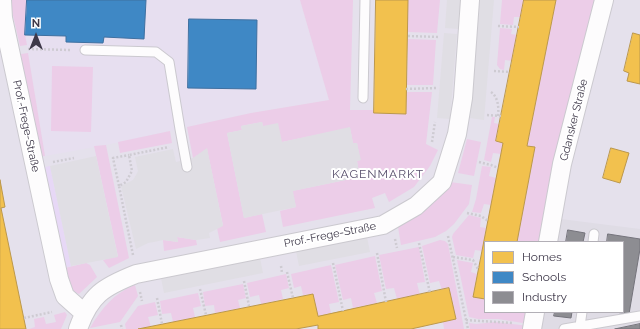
<!DOCTYPE html>
<html>
<head>
<meta charset="utf-8">
<style>
  body { margin:0 }
  #map { position:relative; width:640px; height:329px; overflow:hidden; background:#efedf2; font-family:Raleway,sans-serif }
  canvas { display:block }
  .legend { position:absolute; left:484px; top:241px; width:140px; height:72px; box-sizing:border-box; background:#fff; border:1px solid #b2afb6; margin:0; padding:5px 7px; list-style:none; font-size:12px; color:#3e3849 }
  .legend li { display:flex; align-items:center; gap:8px; height:20px }
  .legend b { width:20px; border:1px solid #b2afb6 }
  .north { position:absolute; left:16px; top:16px; width:40px; height:40px; -webkit-text-stroke:3px #fff; paint-order:stroke; rotate:0deg; font-size:11px; font-weight:700; line-height:16px; text-align:center; color:#3e3849 }
  .north::after { content:''; display:block; margin:auto; width:14px; height:18px; background:#3e3849; clip-path:polygon(50% 0,100% 100%,50% 72%,0 100%) }
</style>
</head>
<body>
<div id="map">
<canvas width="640" height="329"></canvas>
<ul class="legend">
<li><b style="height:11px;background:#f2c14e"></b>Homes</li>
<li><b style="height:11px;background:#3f88c5"></b>Schools</li>
<li><b style="height:11px;background:#8d8d92"></b>Industry</li>
</ul>
<div class="north">N</div>
</div>
<script>
const ctx = document.querySelector('canvas').getContext('2d');
ctx.lineJoin = 'round';
function paint(path, color) { ctx.fillStyle = color; ctx.fill(path, 'evenodd'); }
function stroke(path, color, width, dash) { ctx.strokeStyle = color; ctx.lineWidth = width; ctx.lineCap = dash ? 'butt' : 'round'; ctx.setLineDash(dash || []); ctx.stroke(path); }
function write(font, color, halo, rows, align = 'center') {
  ctx.font = font + ' Raleway,sans-serif'; ctx.lineWidth = 4; ctx.setLineDash([]); ctx.textBaseline = 'middle'; ctx.strokeStyle = halo; ctx.fillStyle = color; for (const [text, x, y, turn = 0] of rows) {
    ctx.save(); ctx.translate(x, y); ctx.rotate((+turn || 0) * Math.PI / 180); ctx.textAlign = isNaN(turn) ? turn : align; if (halo) ctx.strokeText(text, 0, 0); ctx.fillText(text, 0, 0); ctx.restore();
  }
}
const residential = new Path2D(`
  M0,0H640V329H0ZM485,242H623V312H485Z`);
const industrial = new Path2D(`
  M553,218L640,229V329H532L535,312H623V242H548Z`);
const education = new Path2D(`
  M27,0H300L329,100L251,113L106,145L45,156L25,35Z`);
const green = new Path2D(`
  M12,0H27L25,35L27,45L20,46L12,11Z
  M300,0H353L350,110H374V113L406,114V92H432L426,144L438,150L430,166L414,187L389,202L385,193L372,198L375,208L283,227L280,211L296,207L292,191L360,177L357,161L360,160L357,143H353L350,128L282,142L263,126L262,122L241,126L242,130L227,133L244,218L262,214L266,232L220,242L217,228L223,225L207,149L193,158L187,127L251,113L329,100Z
  M408,0H440L437,33L408,32Z
  M502,0H524L521,17H514L513,25L500,24Z
  M556,0H597L543,242H517L535,148L527,146Z
  M500,28L512,29L511,34L517,35L512,61L505,60L504,70L500,69L497,65Z
  M408,39L436,40L433,85H407Z
  M28,53L45,156L38,157L21,54Z
  M52,66L93,67L91,132L51,131Z
  M492,117H495L494,123L499,124L496,141L503,143L501,154L493,153L491,162L484,160Z
  M170,131L172,143L120,153L118,142Z
  M467,139L481,142L474,176L458,173Z
  M106,145L129,258L109,268L103,260L118,256L94,146Z
  M482,166L491,167L489,176L496,178L491,205L484,204L481,213L472,212L476,199Z
  M450,182L472,185L469,204L454,224L446,231L435,237L401,245L398,227C420,216 438,203 450,182Z
  M469,215L481,218L480,227L486,228L482,251L475,250L473,258L456,255L452,237L453,234Z
  M177,237L196,240L197,245L164,251L163,240L178,242Z
  M440,240L445,241L448,244L464,329H444L443,322L456,319L449,288L442,290L439,281L430,283L422,246Z
  M419,247L425,282L417,283L420,295L397,299L394,288L386,289L379,255Z
  M375,256L382,291L374,293L377,303L353,308L351,298L343,300L335,265Z
  M457,260L473,263L471,272L477,274L473,297L485,299V312H531L529,324L498,319H478L469,317Z
  M86,263L90,265L97,277L79,294C69,290 68,279 65,268Z
  M331,265L339,302L329,304L331,313L318,316L313,294L303,295L301,286L294,288L291,274Z
  M286,274L289,288L281,290L283,299L261,304L259,295L250,297L247,283Z
  M243,284L246,298L238,300L240,308L215,313L214,305L205,306L203,292Z
  M135,285L138,296L120,322L90,328C101,309 114,293 135,285Z
  M198,293L201,306L193,308L195,317L173,322L171,313L162,314L160,301Z
  M155,302L158,315L148,317L151,327L138,329H126L125,324L138,306Z
  M65,312L67,315L61,329H29L35,327L34,319L44,317L46,324L56,322L54,315Z
  M495,322L529,326L528,329H470L469,323L476,324Z`);
const sand = new Path2D(`
  M50,166L71,266L65,268L45,167Z`);
const parking = new Path2D(`
  M447,0H461L459,29L445,28Z
  M479,0H494L484,120L470,118Z
  M444,33L457,34L450,119L437,118Z
  M262,122L263,126L278,123L282,142L350,127L353,143H357L361,160L357,161L360,177L293,191L296,207L244,218L227,133L242,130L241,126Z
  M207,148L223,226L209,233L210,238L196,240L177,237L178,242L163,240L154,242L148,243L136,249L121,186L133,180L136,175L138,171L135,157L173,149L176,162L193,158Z
  M96,156L118,257L71,266L50,166Z
  M367,237L370,252L299,266L296,251Z
  M260,258L263,273L164,293L161,278Z`);
const homes = new Path2D(`
  M376,0H408L406,114L374,113Z
  M524,0H556L527,146L535,147L517,242H485V299L473,297L503,143L496,141Z
  M633,33L640,35V84L627,81L629,73L624,71Z
  M611,148L629,153L620,183L603,178Z
  M0,180L5,207L1,208L26,329H0Z
  M449,288L456,319L411,329H318V325L296,329H138L313,294L318,316Z`);
const schools = new Path2D(`
  M27,0H146L144,39L104,37L103,43L66,42V36L25,35Z
  M189,19L257,20L256,89L188,88Z`);
const industry = new Path2D(`
  M568,230L585,233L583,242H566Z
  M608,234L640,239V249L629,314L615,312H623V242H607Z
  M555,312H572L571,318L554,316Z
  M640,324V329H615Z`);
const path = new Path2D(`
  M498,26L519,27
  M408,36L440,37
  M28,49L71,50
  M494,71L510,72
  M406,89L436,88
  M491,92C498,97 499,107 498,116
  M487,115L501,116
  M432,142L435,122
  M53,162L74,158
  M479,162L491,165L498,168
  M119,186L113,158L129,155
  M467,213L481,216L488,221
  M448,236L468,329
  M395,239L397,248
  M419,243L430,293
  M377,253L386,302
  M133,255L119,186L126,182L132,171L129,155L169,147
  M453,257L473,260L478,269
  M333,263L343,311
  M281,266L282,273
  M287,272L293,298
  M244,281L249,306
  M200,289L206,315
  M140,292L142,301
  M157,298L162,324
  M24,318L52,312
  M466,320L513,323
  M121,325L122,329`);
const lane = new Path2D(`
  M85,50L156,52L169,62L180,129L187,167
  M363,98L365,0
  M593,242L594,234
  M580,326L582,312
  M564,329L640,316`);
const street = new Path2D(`
  M2,0L3,18L59,279L65,296L84,313
  M548,242L562,164L604,0
  M78,329C90,295 103,287 136,274L383,225L416,206L442,182L457,134L463,98L470,0
  M532,329L535,312`);
const streetNames = [
  ["Gdansker Straße",574,120,-76],
  ["Prof.-Frege-Straße",26,126,78],
  ["Prof.-Frege-Straße",330,235,-11]
];
const neighbourhoodNames = [
  ["KAGENMARKT",378,174]
];
paint(residential, '#e5e1ec');
paint(industrial, '#dfdce5');
paint(education, '#e7dff0');
paint(green, '#eccde8');
paint(sand, '#e7d8f6');
paint(parking, '#e0dee4');
paint(homes, '#f2c14e');
stroke(homes, '#bc984c', 1);
paint(schools, '#3f88c5');
stroke(schools, '#3f70a0', 1);
paint(industry, '#8d8d92');
stroke(industry, '#75747c', 1);
stroke(lane, '#cbc9cf', 11);
stroke(street, '#cbc9cf', 20);
stroke(path, '#cecbd2', 2.5, [2, 2]);
stroke(lane, '#fdfcfd', 9);
stroke(street, '#fdfcfd', 18);
write('11px', '#3e3849', '#fff', streetNames);
ctx.letterSpacing = '1px';
write('12px', '#584f6c', '#fff', neighbourhoodNames);
ctx.letterSpacing = '0px';
</script>
</body>
</html>
